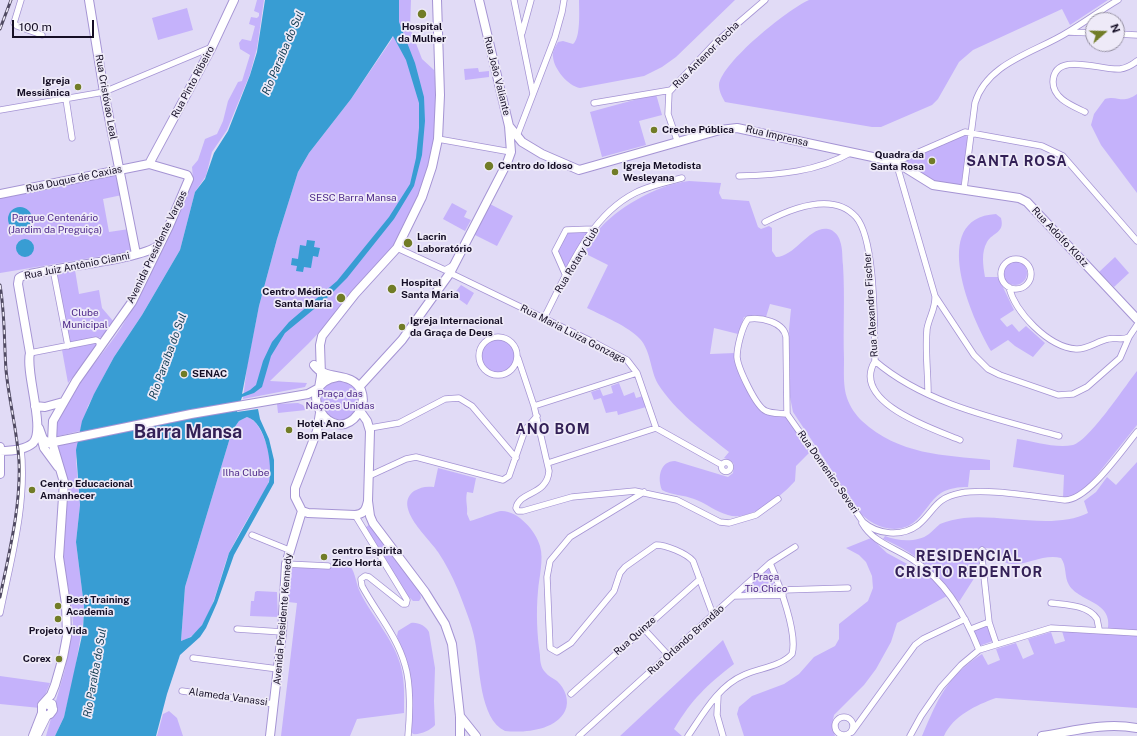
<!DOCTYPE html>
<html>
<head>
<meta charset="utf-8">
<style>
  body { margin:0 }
  #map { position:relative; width:1137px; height:736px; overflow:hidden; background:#e1dbf6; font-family:"Public Sans",sans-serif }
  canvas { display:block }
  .north { position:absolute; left:1085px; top:12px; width:40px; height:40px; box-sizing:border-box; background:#eeeaf8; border:1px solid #9792a4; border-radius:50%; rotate:70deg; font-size:11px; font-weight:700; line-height:16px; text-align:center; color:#150e25 }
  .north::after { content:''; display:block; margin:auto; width:14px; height:18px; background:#717c27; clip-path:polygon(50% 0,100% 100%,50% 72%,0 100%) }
  .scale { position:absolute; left:12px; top:20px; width:82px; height:18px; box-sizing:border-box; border:2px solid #150e25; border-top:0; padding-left:5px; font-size:12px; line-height:14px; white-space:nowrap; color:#150e25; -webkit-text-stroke:3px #eeeaf8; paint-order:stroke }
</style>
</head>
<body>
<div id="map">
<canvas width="1137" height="736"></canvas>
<div class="north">N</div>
<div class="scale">100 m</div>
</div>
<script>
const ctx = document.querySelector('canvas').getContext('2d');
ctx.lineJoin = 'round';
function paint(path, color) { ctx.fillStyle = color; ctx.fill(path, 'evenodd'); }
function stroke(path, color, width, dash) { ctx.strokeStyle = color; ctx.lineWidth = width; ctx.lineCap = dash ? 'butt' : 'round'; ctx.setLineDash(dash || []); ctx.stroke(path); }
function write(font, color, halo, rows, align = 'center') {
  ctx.font = font + ' "Public Sans",sans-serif'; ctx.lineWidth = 3.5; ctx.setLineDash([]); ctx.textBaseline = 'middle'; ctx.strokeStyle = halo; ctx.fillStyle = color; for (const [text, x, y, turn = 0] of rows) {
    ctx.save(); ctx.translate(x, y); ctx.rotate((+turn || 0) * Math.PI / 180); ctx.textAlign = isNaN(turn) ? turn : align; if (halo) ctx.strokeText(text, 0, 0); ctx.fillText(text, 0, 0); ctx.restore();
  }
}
const green = new Path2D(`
  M257,0H264L257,48L250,74L227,130L212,152L206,176L195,192L180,250L142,315L114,357L88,406L80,431L54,437C59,397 105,356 125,321C152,276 170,226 193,179L192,167L198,160L205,139L217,134L223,121L228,101L238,82L242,81L250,55L240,49L239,43L242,39L251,41L255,26L249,24L251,17L257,18L259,16V13L254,11Z
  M399,0H411L410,28L422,59L434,70L437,96L435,151L403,236L360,288L309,343L270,381L307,383L305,387L243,399L247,366L259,306L277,239L298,172L309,153L351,99L392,39L399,22Z
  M579,0H735L676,57L662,67L644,76L580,88C568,86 554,69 553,57C552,52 555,47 558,42L563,41L573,44C581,38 579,10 579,0Z
  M809,0H1108L1070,25L1062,9L973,50L959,62L938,99L932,105L881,127H872L725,102C722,97 719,91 719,85C722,62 787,10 809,0Z
  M187,8L193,30L158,40L152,18Z
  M478,68L479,72L489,71V77L465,80L464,69Z
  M656,94L662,115L639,121L646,145L602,157L590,112Z
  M1137,94V193L1101,145L1091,125L1094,114L1105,99C1119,95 1121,105 1137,94Z
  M966,135L968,139L961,185L929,182L903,164V160Z
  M118,173L122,195L103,199L109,232L129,229L133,251L0,273V194Z
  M689,181L721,183L719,193L722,199L749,201L758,227L761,229L769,226L772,228V251L776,257C795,257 809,226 828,229C834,230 839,236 840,241C843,249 842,258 843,265C845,297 843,328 844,359C844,372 843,386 847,398C850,407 856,415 862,421C899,455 943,455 990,460V470H970L968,487C959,487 949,488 941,493C930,500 924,515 913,523C895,536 870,526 858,510L793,412L790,397L789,329L791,309L770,304L766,317L755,315L744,317L738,334L714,328L710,354L735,353L758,406L786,415L810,452L796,466L795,481C782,496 750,522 728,515C716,512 706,503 694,499C684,495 671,495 662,490C657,478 660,461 675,461L728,477L733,473L734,464L731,461L724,458L729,452C704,432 675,411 658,384C650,370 651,351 640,339C628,326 603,316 587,308L608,265L584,253C590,244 594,234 602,226C622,205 660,184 689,181Z
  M452,203L467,211L464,217L471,220L465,231L443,219Z
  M490,204L513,216L497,246L473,234Z
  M996,214L1001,218C1005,233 993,232 987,242C981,252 983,266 985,277H998L1014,310L1000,319L1007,327L1012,324L1019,332L1026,326L1045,343L1033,357L1015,346L1008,340L991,351C972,319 927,218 996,214Z
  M591,230L566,274L557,251L567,232Z
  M1115,257L1129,273L1114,287L1099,272Z
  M1003 273a12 12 0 1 1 24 0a12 12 0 1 1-24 0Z
  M75,270L79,294L99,290L102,308L114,322L102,337L69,344L57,273Z
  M461,285L474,293L467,305L453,295Z
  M480 356a18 18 0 1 1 36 0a18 18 0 1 1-36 0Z
  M95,342L98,346L68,383L62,350Z
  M1137,371V425L1089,485L1071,497L1063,498L1064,475L1013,467L1017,439C1034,441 1056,449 1073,445C1089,441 1125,386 1137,371Z
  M343,379L358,389L360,408C346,422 343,423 325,414L319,397L323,387Z
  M619,383L624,396L634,392L636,398L643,396L646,407L618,415L617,411L606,413L601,398L594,400L591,392L600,389L603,396L613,393L611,386Z
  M298,403L303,405L306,410L278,413L277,404Z
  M247,417C262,421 271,455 271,469C271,475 269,481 267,487C254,508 241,529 230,551C218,577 213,633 181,641L185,587L232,431L239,421Z
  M78,441L76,460L80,505L76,542L84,606L83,622L74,676L64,717L55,736H46L65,669L73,623L70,597L62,552L69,487L56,446Z
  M1137,462V708L996,698C976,705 953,716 944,736H922C938,699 946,677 982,654L988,665L1000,660L996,649L1016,643L1023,659L1034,654L1028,639L1051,632L1055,644L1065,641L1062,631L1107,633C1116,601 1080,603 1069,585C1064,577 1067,566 1061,558C1039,553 1021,571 1002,561C996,558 994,552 988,548L979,549L977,552L980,569L959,602C937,572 918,554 883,539L885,536C897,541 917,543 929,534C933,531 936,527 940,524C947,521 956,519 964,518C1001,514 1055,530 1088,513L1084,501L1096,492L1107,477L1116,485Z
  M438,468L476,478L473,493L467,492C465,501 468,506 467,514L470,521C479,519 496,511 502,511C518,511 536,531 540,546C544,559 539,578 538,591C536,612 537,635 540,655C540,661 541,668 545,672C548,676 553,678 557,681C565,688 570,701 565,711C555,731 523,733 505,731C479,719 480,666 475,641C472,624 464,606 458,590C452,576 446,564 438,552C430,539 392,507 414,491C421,487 426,486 434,487Z
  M370,524L420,592L421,598L419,601H413L405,593L365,528Z
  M871,538L887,553L933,578L947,596L897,623L891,642L876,669L864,685L834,715L832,725L835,736H744L737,714L739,707L752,696L784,684L799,674L814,657L835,646L839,639V624L868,601L873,588L872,576L866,562L859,555L846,548Z
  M346,562C356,569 355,582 360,592C372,617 394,639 401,667C405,682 404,698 404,713L357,719L350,736H281L297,603L288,602L290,565L327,567Z
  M770,566L781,593L739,594Z
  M257,591L277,592L278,617L250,616L251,601H254L255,592Z
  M411,623C418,622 426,626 429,632L435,668L434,701L435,725C431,730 420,735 413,734L411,731L409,671L397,636L398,631Z
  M987,624L993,641L979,646L973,630Z
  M723,640L734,664C706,686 693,698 674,729L682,736H620Z
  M0,676L50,683L40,708L0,704Z
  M169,711L177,718L183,736H157L163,714Z`);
const water = new Path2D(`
  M265,0H399V22L415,63L424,97L425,121L422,155L414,186L394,219L347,278L325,300L285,333L271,356L262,387L254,393L242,397L237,412L258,409L260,419L269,439L274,460V483L234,555L217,603L206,628L200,637L180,655L167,694L156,736H55L64,717L83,631L84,606L76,542L80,505L76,450L82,421L94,394L114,357L142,315L180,250L195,192L205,179L214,153L228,131L250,75L257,52ZM393,36L406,60L419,103V128L416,158L410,184L389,217L337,281L289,322L272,342L263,361L256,385L250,390L242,394L259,306L277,239L298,172L309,153L351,99ZM247,417C266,422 273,466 269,482L229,553L214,601L202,625L191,637L181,641L185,587L232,431L239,421Z
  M8 219a12 12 0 1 1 24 0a12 12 0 1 1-24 0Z
  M16 248a9 9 0 1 1 18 0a9 9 0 1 1-18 0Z
  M307,240L315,241L314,247L320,248L318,257L313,256L311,268L304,267L303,272L296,271L297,266L291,265L292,258L298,259L300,245L306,246Z`);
const street = new Path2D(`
  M21,0L14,23L17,26L42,35
  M514,0L533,94
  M1069,32L1093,33
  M522,33L531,0
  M1117,34L1137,35
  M66,99L72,138
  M594,103L671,90
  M0,110L104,92L212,47
  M1085,112C1073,106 1053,99 1053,82C1054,50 1102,71 1120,69C1127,68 1132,65 1137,61
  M517,136L555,37L562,12L564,0
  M438,139L511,152
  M678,143L668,114L669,92L715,43L765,0
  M739,176C778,175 817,172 852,152
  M964,189L975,103C987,62 1037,52 1068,32C1085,22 1101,10 1118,0
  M765,222C790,209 833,191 856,217C876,240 874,328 875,361C850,402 933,429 960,440
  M1137,241L1063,156L1042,146L965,132L896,162L935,296L974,355L988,369L1000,375L1058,395L1073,394L1087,387L1120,358L1129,337L1137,325
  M397,248L445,270L452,266
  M1001 274a15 15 0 1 1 30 0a15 15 0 1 1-30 0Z
  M53,269L68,346
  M450,273L597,344L627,360L637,373L656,428L722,465
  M566,276L555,251L566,230L593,229
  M1009,287C1015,312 1048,347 1076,349C1086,350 1098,341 1108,339C1115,337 1122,341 1129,337
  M544,318C567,274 588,217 635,193C649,186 666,182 682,178
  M479 356a19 19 0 1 1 38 0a19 19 0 1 1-38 0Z
  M30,353L96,340L99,342L100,348
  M518,358L534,406L549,471C547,496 519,491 516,508L518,511H523L572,497L635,491L677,500L720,522L729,523L756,515L778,499
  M875,361C925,404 997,419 1059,436
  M928,393C928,372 925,350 927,329C929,317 936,308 935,296
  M534,406L637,373
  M787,414C780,413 772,414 766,411C756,407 738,368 737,357C737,347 742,327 748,319C761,317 784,322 786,337L787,414L863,522C878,535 902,537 918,525C935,511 934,498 961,493C988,488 1036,497 1065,500C1088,500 1122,450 1137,432
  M370,428L399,423L445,399L459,398L472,406L516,458
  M721.5 467a4.5 4.5 0 1 1 9 0a4.5 4.5 0 1 1-9 0Z
  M548,463L656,428
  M369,476L406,459L416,457L503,480L509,476L525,430L537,416
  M644,492L570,537L550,561L547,577L550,648L557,652L571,643L614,591L620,573L625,567L656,545C666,545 686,553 693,561L713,615
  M355,515L407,600L406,604H403L369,577L365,576L361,579L362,586C376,612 397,636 405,665C411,684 410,716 408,736
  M862,523C874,544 897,548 916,562C946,582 966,617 979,650
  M252,535L289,550
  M982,558L986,554L982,550L979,554L982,558L989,622L996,643
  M286,564L328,566
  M782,590L848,588
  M735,596L783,595
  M1051,603C1067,605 1088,605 1097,619L1099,629
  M0,613C11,559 27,504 21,448
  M237,629L282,632
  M644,629L668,655
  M971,629L989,622
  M193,658L278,669
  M182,691L274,704
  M571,694L700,579
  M718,695L717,715L723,736
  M835 726a9 9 0 1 1 18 0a9 9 0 1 1-18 0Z
  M852,732L915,645L923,639L965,619
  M38,736L48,716
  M579,736L770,563L795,547
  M688,736C703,714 718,686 744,675C759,668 780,667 792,654C798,633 779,584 770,563
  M910,736L921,716L941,687L961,665L979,650L1051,628L1137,633`);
const secondary = new Path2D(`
  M89,0L104,92L136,254
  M509,126L522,142L542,154L579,170L720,130L737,128L896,162L933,185L1019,198L1027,202L1137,319
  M149,164L212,47L234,0
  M0,194L149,164L187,175L189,179L169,226L132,302L76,381L53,421L52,442L64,482L59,557L66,604L67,636L63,657L55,685L51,695L42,705
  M314,365C326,382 351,370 361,390C364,398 363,407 358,414C332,449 291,385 337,377
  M359,387L402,340L450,273L507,163L511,152L509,126L479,0
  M35,406L45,407L63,402
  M39,428L43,439L49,443L191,414L308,394L319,388L321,376L320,345L322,336L355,294L397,248L422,197L432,167L438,139L440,95L437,0
  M41,437L44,448L58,467
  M0,447V474
  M0,451C10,451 25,450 33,443C46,429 25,373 30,353L18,284L19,278C26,273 37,273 46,271C69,266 144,258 159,245
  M368,501L370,516L373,523L425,592L445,624L452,644L460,716V736
  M302,511L308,513L355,515C364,514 366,510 368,501L370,431L367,421L360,411
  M42,713L45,716L50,714L53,710L52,704
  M460,716L476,736
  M33,736L42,713V706L48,704L53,709
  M270,736L282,632L286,564L302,511L295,497V488L317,431L320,413
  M1042,736C1074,731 1104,722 1137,728`);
const rail = new Path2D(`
  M0,29L11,0
  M0,285C5,314 4,342 6,370C9,401 17,430 19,461C21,506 9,553 0,597`);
const markers = [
  [422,14,5,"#717c27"],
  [78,87,4,"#717c27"],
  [654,130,4,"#717c27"],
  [932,161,4,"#717c27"],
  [489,166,5,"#717c27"],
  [615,172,4,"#717c27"],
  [408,243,5,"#717c27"],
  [392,289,5,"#717c27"],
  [341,298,5,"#717c27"],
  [402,327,4,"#717c27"],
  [184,374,4,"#717c27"],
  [289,430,4,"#717c27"],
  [32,490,4,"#717c27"],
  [324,557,4,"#717c27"],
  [58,606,4,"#717c27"],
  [58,619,4,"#717c27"],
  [59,659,4,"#717c27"]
];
const poiNames = [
  ["Hospital",422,27,"center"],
  ["da Mulher",422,39,"center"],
  ["Igreja",70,81,"right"],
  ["Messiânica",70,93,"right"],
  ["Creche Pública",662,130],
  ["Quadra da",924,155,"right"],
  ["Santa Rosa",924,167,"right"],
  ["Centro do Idoso",498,166],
  ["Igreja Metodista",623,166],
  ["Wesleyana",623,178],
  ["Lacrin",417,237],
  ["Laboratório",417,249],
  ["Hospital",401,283],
  ["Santa Maria",401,295],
  ["Centro Médico",332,292,"right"],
  ["Santa Maria",332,304,"right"],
  ["Igreja Internacional",410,321],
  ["da Graça de Deus",410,333],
  ["SENAC",192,374],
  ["Hotel Ano",297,424],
  ["Bom Palace",297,436],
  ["Centro Educacional",40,484],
  ["Amanhecer",40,496],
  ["centro Espírita",332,551],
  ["Zico Horta",332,563],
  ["Best Training",66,600],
  ["Academia",66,612],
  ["Projeto Vida",58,631,"center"],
  ["Corex",51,659,"right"]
];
const streetNames = [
  ["Rua Antenor Rocha",706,55,-45],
  ["Rua João Valiante",497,76,76],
  ["Rua Pinto Ribeiro",193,82,-62],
  ["Rua Cristóvao Leal",106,97,80],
  ["Rua Imprensa",777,136,13],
  ["Rua Duque de Caxias",74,179,-12],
  ["Rua Adolfo Klotz",1060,237,47],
  ["Avenida Presidente Vargas",157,247,-64],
  ["Rua Rotary Club",577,260,-59],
  ["Rua Juiz Antônio Cianni",77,266,-11],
  ["Rua Alexandre Fischer",871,305,-94],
  ["Rua Maria Luiza Gonzaga",573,334,27],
  ["Rua Domenico Severi",828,472,55],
  ["Avenida Presidente Kennedy",283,619,-85],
  ["Rua Quinze",635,636,-42],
  ["Rua Orlando Brandão",686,640,-42],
  ["Alameda Vanassi",228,697,8]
];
const parkNames = [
  ["SESC Barra Mansa",353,198],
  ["Parque Centenário",55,218],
  ["(Jardim da Preguiça)",55,230],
  ["Clube",85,313],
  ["Municipal",85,325],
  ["Praça das",340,394],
  ["Nações Unidas",340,406],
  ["Ilha Clube",246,473],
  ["Praça",766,577],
  ["Tio Chico",766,589]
];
const waterNames = [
  ["Rio Paraíba do Sul",283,53,-67],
  ["Rio Paraíba do Sul",168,356,-70],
  ["Rio Paraíba do Sul",95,673,-80]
];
const districtNames = [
  ["SANTA ROSA",1017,162],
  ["ANO BOM",553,430],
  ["RESIDENCIAL",969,557],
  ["CRISTO REDENTOR",969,573]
];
const townNames = [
  ["Barra Mansa",188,432]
];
paint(green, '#c5b2fb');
paint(water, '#389dd3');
stroke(street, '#a594d4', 7);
stroke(secondary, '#a594d4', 10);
stroke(street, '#fff', 5.5);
stroke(secondary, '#fff', 8);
stroke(rail, '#504a62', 3);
stroke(rail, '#eeeaf8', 1.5, [4.5]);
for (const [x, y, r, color] of markers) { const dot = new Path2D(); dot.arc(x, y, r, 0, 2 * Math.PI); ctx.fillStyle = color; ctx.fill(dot); stroke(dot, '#eeeaf8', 1.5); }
write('bold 10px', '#150e25', '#eeeaf8', poiNames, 'left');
write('10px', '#150e25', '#eeeaf8', streetNames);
write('10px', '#4f2a8a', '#eeeaf8', parkNames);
write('italic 11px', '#0f3a50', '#eeeaf8', waterNames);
ctx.letterSpacing = '1px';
write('bold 14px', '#332056', '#eeeaf8', districtNames);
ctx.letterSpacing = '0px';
write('bold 18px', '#332056', '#eeeaf8', townNames);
</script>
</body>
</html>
